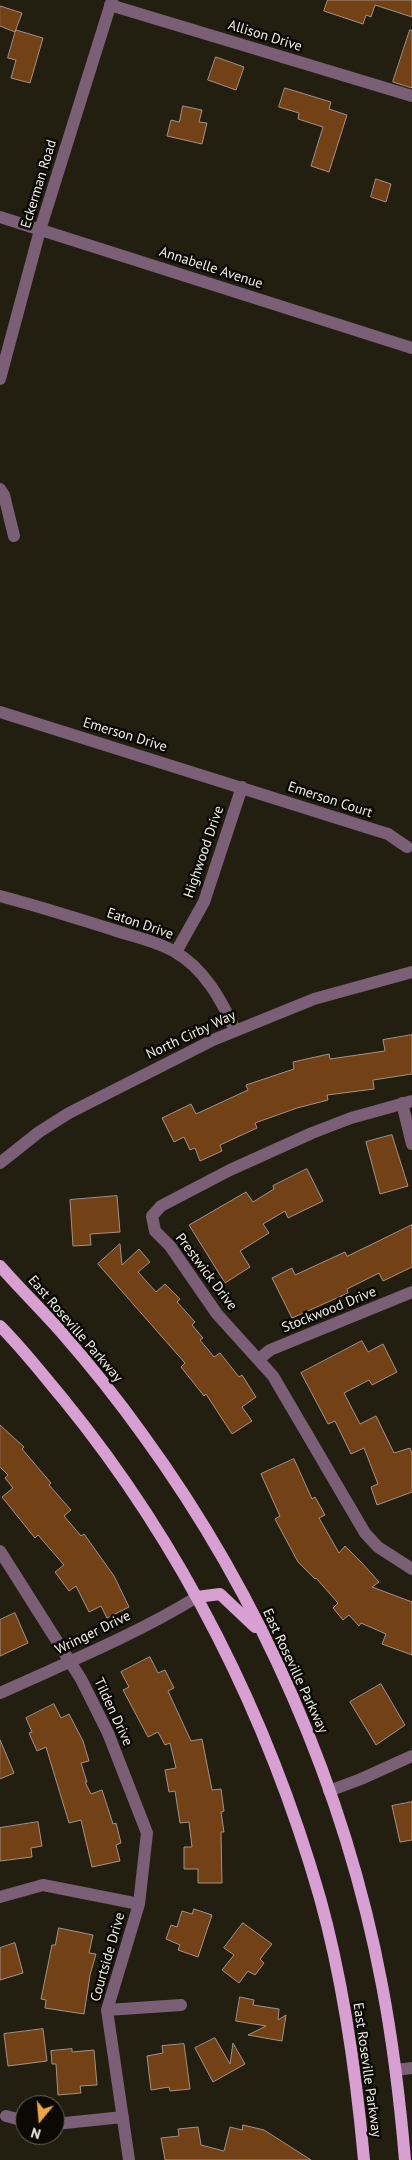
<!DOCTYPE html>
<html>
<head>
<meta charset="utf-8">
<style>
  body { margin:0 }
  #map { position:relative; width:412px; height:2160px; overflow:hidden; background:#231f10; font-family:"PT Sans",sans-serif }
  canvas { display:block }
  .north { position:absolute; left:15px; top:2095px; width:50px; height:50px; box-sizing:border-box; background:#0a0904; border:1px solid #66655e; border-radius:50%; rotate:197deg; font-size:14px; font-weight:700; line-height:20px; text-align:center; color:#f1eee4 }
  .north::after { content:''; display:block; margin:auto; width:18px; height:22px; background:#f1a540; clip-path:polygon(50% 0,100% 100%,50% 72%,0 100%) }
</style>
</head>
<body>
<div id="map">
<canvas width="412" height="2160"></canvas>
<div class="north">N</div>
</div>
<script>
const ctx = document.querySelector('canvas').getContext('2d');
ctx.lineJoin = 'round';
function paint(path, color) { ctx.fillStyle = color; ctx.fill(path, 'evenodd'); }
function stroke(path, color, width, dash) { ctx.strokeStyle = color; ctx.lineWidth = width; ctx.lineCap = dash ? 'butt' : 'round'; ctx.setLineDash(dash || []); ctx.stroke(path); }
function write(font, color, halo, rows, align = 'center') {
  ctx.font = font + ' "PT Sans",sans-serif'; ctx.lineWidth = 5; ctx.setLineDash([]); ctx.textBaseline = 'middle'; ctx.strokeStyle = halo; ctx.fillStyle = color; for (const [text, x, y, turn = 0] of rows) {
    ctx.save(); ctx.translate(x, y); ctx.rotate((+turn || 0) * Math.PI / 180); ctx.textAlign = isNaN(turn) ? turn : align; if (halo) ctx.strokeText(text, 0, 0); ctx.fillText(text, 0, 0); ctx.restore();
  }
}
const building = new Path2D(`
  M328,0H412V17L375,5L371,17L366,15L363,24L324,11Z
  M0,6L22,13L15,32L0,26Z
  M16,30L43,38L30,83L11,78L16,60L8,58Z
  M410,30H412V88L393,82Z
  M216,57L244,67L236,90L208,80Z
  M285,88L331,102L329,109L347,115L329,172L311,166L323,127L298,119L299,113L279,107Z
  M183,106L202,110L199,122L207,123L202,144L167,136L171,120L179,122Z
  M376,179L391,184L386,202L371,197Z
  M412,1035V1074L373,1080L374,1089L327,1095L328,1100L297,1108L255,1123L257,1128L220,1145L222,1151L200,1161L195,1148L190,1150L184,1137L174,1142L162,1118L191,1104L196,1114L248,1090L246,1085L294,1069L293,1062L329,1054L330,1059L385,1051L383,1040Z
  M392,1135L408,1186L380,1194L366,1142Z
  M307,1169L323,1201L288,1218L285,1211L263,1224L269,1233L240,1251L250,1267L225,1283L189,1225L246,1192L253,1202L274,1189L273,1186Z
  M117,1196L120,1232L90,1234L91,1245L73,1246L70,1200Z
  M412,1225V1267L383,1281L379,1273L347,1289L348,1293L292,1318L272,1278L292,1268L295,1275L345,1252L347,1256Z
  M120,1244L122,1265L139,1249L150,1262L138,1272L156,1292L165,1284L180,1299L177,1302L195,1322L192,1325L203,1338L200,1340L214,1357L220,1353L239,1377L242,1375L256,1397L242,1407L252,1421L232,1434L206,1394L204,1396L181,1367L185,1363L98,1264Z
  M362,1341L368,1352L383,1344L397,1372L372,1385L369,1380L344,1393L360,1424L376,1416L394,1453L410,1448L412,1454V1492L377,1505L371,1487L378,1484L364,1448L351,1454L335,1421L328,1424L301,1373Z
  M0,1425L24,1447L22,1449L51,1483L49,1485L71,1510L64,1516L81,1536L84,1534L114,1576L129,1607L107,1618L101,1606L89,1612L76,1586L69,1591L55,1572L64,1565L38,1535L35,1538L2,1497L13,1488L5,1478L8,1475L0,1467Z
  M294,1459L312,1499L315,1497L325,1515L319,1518L339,1553L345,1546L361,1562L379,1582L372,1587L412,1602V1655L382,1644L386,1634L361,1623L359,1626L349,1615L343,1620L333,1608L338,1603L316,1578L315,1579L298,1562L275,1519L280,1516L261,1474Z
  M15,1613L28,1643L0,1656V1620Z
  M150,1657L158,1673L165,1670L174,1688L168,1691L191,1741L202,1739L212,1790L221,1789L224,1811L221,1812L224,1832H221L222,1883H198V1869H184V1847H192L189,1822L180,1823L175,1791L169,1792L165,1770L176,1768L170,1743L165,1745L158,1732L148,1737L123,1690L129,1687L121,1672Z
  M381,1684L405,1725L376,1745L350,1702Z
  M54,1704L61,1718L69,1714L83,1741L89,1761L81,1763L87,1782H85L91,1794L102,1790L113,1824L116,1823L121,1843L116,1845L120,1861L92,1867L81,1820L69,1823L46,1747L37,1751L29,1733L32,1732L26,1718Z
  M0,1740L14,1773L0,1779Z
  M412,1802V1840L400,1842L392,1806Z
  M38,1822L42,1846L31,1848L32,1857L0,1861V1828Z
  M194,1909L212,1915L198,1957L178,1950L180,1945L166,1939L171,1925L177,1927L182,1911L192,1914Z
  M243,1923L272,1944L260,1959L264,1963L255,1975L248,1971L239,1983L222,1970L234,1955L224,1948Z
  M59,1928L93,1935L89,1953L96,1954L90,1975L84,2014L45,2008L46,2000L41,1999L52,1945H55Z
  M15,1943L23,1973L0,1980V1948Z
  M240,1997L254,2000L253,2005L279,2009L278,2020L286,2015L282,2041L248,2035L266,2026L236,2021Z
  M43,2029L47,2061L8,2066L4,2034Z
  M215,2038L230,2064L233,2043L245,2064L213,2082L195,2048Z
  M184,2044L190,2089L170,2091L169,2087L151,2090L147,2056L163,2053L162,2046Z
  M72,2049V2052L94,2050L97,2085L80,2086L81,2093L58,2095L56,2064H52L51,2051Z
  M243,2125L264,2130L311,2160H165L161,2138L179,2136L178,2129L198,2127L201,2145L224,2151L230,2127L242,2130Z`);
const minor = new Path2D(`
  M110,5L412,96
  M0,217L412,348
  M0,379L40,230L112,0
  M0,489L4,495L14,536
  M0,712L375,830L388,834L407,847
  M0,896C38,906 76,918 114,930C134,937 157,941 175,952C204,968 222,1001 235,1030
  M176,952L204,902L242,787
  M412,1101L351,1118L312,1133L230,1170L161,1206L152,1216L155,1231L170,1246L217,1314L273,1376L365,1533L378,1547L412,1569
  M402,1103L412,1144
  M0,1163L39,1132L69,1113L213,1040L314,999L412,972
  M259,1359L270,1350L412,1292
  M0,1551L81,1679L108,1733L147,1833L139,1904
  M0,1693C66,1663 135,1635 197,1597
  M329,1791L361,1779L412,1756
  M0,1897L43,1885L139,1904L107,2010L129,2160
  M107,2010L181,2005
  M396,2070L412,2068
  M6,2116L25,2121
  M55,2124L123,2117`);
const major = new Path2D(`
  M0,1266C20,1289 42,1310 62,1333C90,1365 118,1400 143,1435C261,1597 345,1789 382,1985C393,2043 400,2101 405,2160
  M0,1326C23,1349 43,1375 64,1400C183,1546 268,1717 320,1898C344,1984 356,2072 364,2160
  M197,1597L220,1594L255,1627`);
const streetNames = [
  ["Allison Drive",265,36,17],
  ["Eckerman Road",39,184,-73],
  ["Annabelle Avenue",211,268,18],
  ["Emerson Drive",125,735,17],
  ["Emerson Court",330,800,18],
  ["Highwood Drive",204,852,-71],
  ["Eaton Drive",140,924,19],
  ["North Cirby Way",191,1035,-25],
  ["Prestwick Drive",206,1272,53],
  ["Stockwood Drive",329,1310,-22],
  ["East Roseville Parkway",75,1329,49],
  ["Wringer Drive",93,1633,-26],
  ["East Roseville Parkway",295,1671,65],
  ["Tilden Drive",113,1712,65],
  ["Courtside Drive",108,1957,-74],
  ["East Roseville Parkway",367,2070,82]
];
paint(building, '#734116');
stroke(building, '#a39287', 1);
stroke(minor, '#7a5f77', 12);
stroke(major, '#d79fd2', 12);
write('14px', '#f1eee4', '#0a0904', streetNames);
</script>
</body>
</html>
